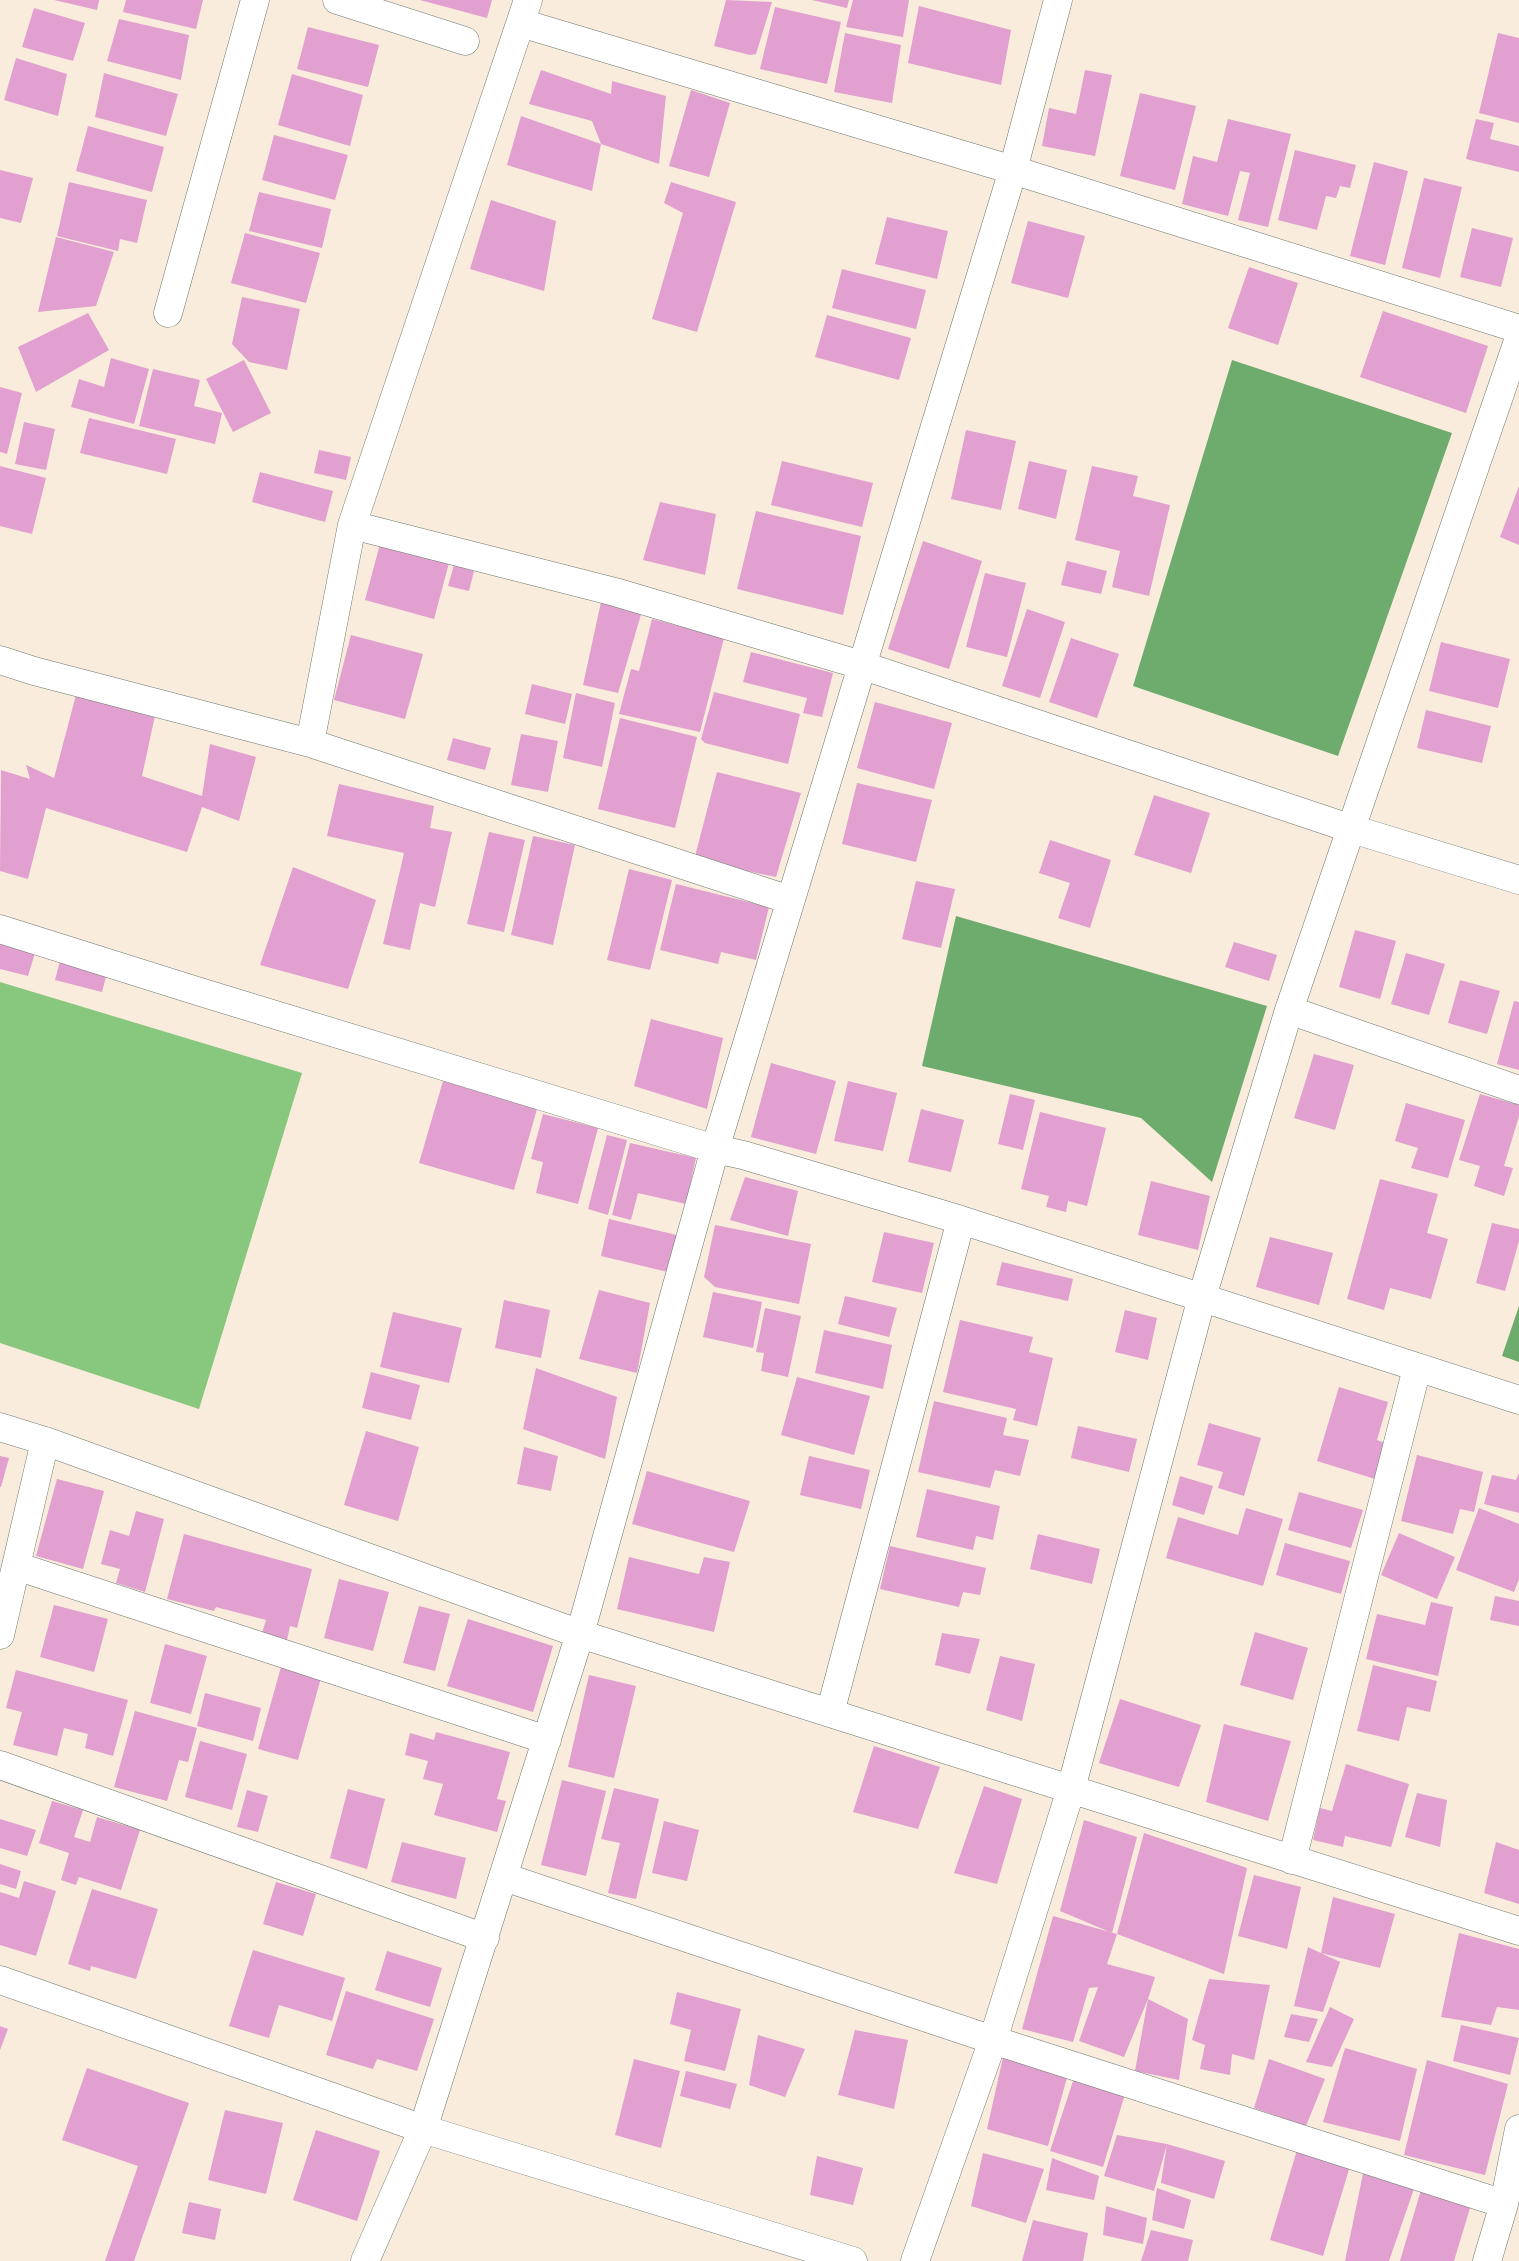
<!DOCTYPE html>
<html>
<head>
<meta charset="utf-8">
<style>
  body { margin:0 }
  canvas { display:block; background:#f9ecdc }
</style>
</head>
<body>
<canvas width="1519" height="2261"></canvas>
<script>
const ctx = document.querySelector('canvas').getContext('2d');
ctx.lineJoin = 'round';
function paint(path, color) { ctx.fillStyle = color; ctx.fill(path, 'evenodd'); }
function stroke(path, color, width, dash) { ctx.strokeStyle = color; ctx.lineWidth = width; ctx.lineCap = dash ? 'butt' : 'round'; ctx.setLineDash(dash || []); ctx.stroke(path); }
const green = new Path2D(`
  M0,982L302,1073L199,1409L0,1343Z`);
const forest = new Path2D(`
  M1232,360L1452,433L1338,756L1133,686Z
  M956,916L1267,1006L1212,1182L1141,1118L922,1066Z
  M1519,1306V1362L1502,1356Z`);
const building = new Path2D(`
  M54,0H99L97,10Z
  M126,0H203L196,29L123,12Z
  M420,0H492L487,18Z
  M726,0L772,2L756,54L750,55L714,46Z
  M812,0H849L847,8Z
  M853,0H909L903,37L846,27Z
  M919,6L1011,30L1001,85L908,63Z
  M775,7L841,22L827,84L760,69Z
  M34,8L85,23L73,61L22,47Z
  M119,19L189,35L181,80L107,61Z
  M308,27L379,45L368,87L297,69Z
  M845,33L901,45L892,103L834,92Z
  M1498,33L1519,38V123L1479,113Z
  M16,58L67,74L58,116L4,100Z
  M541,70L611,94L612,81L666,96L659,164L601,144L592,121L529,104Z
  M1085,70L1112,75L1095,156L1042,146L1049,108L1076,114Z
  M104,73L178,94L166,136L95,117Z
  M292,74L363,95L350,146L278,125Z
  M691,90L730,103L709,177L669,166Z
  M1140,93L1196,106L1175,190L1120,176Z
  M521,116L601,144L592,191L507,165Z
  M1228,119L1291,134L1268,227L1238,220L1250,173L1240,171L1228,216L1182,204L1193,156L1217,162Z
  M1476,119L1494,123L1490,139L1519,146V172L1466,159Z
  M88,126L164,147L152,192L76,171Z
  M274,135L348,155L335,200L262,180Z
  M1295,150L1356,165L1350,188L1340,186L1336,198L1326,196L1317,230L1278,220Z
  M1374,162L1408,171L1385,265L1350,256Z
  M0,170L33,178L21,223L0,218Z
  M1424,178L1462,187L1440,278L1402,268Z
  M69,182L147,200L137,243L120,239L118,251L57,236Z
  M671,182L736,202L697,332L652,319L683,213L664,203Z
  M259,192L331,209L322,248L249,231Z
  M491,200L556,221L544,291L470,269Z
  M887,217L948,231L937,279L875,264Z
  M1028,221L1085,236L1068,298L1011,283Z
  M1472,228L1513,238L1501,287L1460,277Z
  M245,233L320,253L306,303L231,283Z
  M56,237L114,252L96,306L38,312Z
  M1249,267L1298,283L1278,345L1228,328Z
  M842,269L926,290L916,329L832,308Z
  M242,297L300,309L287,370L249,362L232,344Z
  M1383,311L1488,346L1466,413L1360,377Z
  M88,313L109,350L36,392L18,347Z
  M827,315L911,338L899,380L815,357Z
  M111,358L149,369L134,424L71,407L79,379L104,387Z
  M244,360L271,413L233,432L206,379Z
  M153,369L200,380L194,406L222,413L215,444L139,426Z
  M0,387L22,393L7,454L0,452Z
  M89,418L176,439L167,474L80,453Z
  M24,422L55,429L46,470L15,464Z
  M966,430L1016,441L1001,510L951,499Z
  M319,450L351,457L346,480L314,473Z
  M782,461L873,483L862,527L771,505Z
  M1029,461L1067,470L1056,519L1018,509Z
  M0,466L46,478L32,534L0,526Z
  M1092,466L1138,476L1133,496L1170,505L1149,596L1112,587L1120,551L1075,540Z
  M260,472L333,491L325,522L252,502Z
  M1519,486V545L1500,537Z
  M660,502L716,514L705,575L643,560Z
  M756,511L861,536L843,615L737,589Z
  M923,541L982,561L949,669L888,649Z
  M380,544L449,563L434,619L365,600Z
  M1067,561L1107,571L1101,594L1061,585Z
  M454,565L474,571L469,591L448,586Z
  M985,573L1026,583L1007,657L966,647Z
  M601,602L642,611L618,693L583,685Z
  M1027,609L1065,622L1040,698L1002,686Z
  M652,619L724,638L700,732L619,714L631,669L639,671Z
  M351,635L423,654L405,719L334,700Z
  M1071,638L1119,654L1097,718L1049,702Z
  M1441,642L1510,659L1498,708L1429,691Z
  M751,652L833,673L822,717L803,713L807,698L743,682Z
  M532,684L572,694L565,724L525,714Z
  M714,692L800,714L788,764L705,743L701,739Z
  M576,693L615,703L602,767L563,758Z
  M76,695L156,711L142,776L202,796L210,744L256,757L239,821L202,807L187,852L46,808L28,879L0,871L1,770L30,779L26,765L54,778Z
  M875,702L952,723L934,789L857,768Z
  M1426,710L1491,726L1482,763L1417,748Z
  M620,718L697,737L675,828L598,809Z
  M521,734L558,741L548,792L511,785Z
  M453,738L491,748L485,770L447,760Z
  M717,772L801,793L776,877L694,860Z
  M857,783L932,800L916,862L842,844Z
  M339,784L434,806L430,828L452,832L435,907L420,903L410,950L383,944L404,853L327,836Z
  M1154,795L1210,813L1191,873L1134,855Z
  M489,832L525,840L504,932L467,924Z
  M533,836L575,845L553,945L511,935Z
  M1050,840L1111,860L1090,928L1058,918L1070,883L1039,873Z
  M293,867L376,900L348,989L260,965Z
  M629,869L672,880L650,970L607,960Z
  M916,881L955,889L941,948L902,939Z
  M676,884L769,907L756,960L721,952L718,964L660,950Z
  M1355,930L1396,941L1380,999L1339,987Z
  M1234,942L1277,955L1269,981L1225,967Z
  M0,943L35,953L28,976L0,969Z
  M1406,953L1445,964L1429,1015L1391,1004Z
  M60,961L107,973L102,992L55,980Z
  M1460,980L1500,991L1487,1034L1448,1023Z
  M1514,1001L1519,1002V1070L1497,1064Z
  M651,1019L723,1038L707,1109L634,1086Z
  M1314,1054L1354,1065L1335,1130L1294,1118Z
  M771,1063L836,1081L816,1154L751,1137Z
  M443,1081L537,1109L514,1190L419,1163Z
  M848,1081L897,1093L883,1151L834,1141Z
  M1010,1094L1035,1100L1023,1150L998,1144Z
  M1480,1094L1519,1105V1116L1504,1166L1513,1168L1504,1196L1474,1186L1480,1166L1459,1160Z
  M1406,1103L1465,1120L1448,1178L1411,1168L1418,1148L1395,1141Z
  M921,1109L964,1120L951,1172L908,1162Z
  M1040,1112L1106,1128L1087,1206L1068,1201L1066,1212L1046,1207L1049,1196L1021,1189Z
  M543,1114L598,1128L578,1204L536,1193L543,1162L531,1159Z
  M607,1135L627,1140L608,1215L588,1209Z
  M630,1143L696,1158L686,1204L638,1193L631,1220L612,1215Z
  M745,1177L798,1191L788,1236L730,1220Z
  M1380,1179L1438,1194L1427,1233L1448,1239L1431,1299L1390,1288L1384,1310L1347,1299Z
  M1151,1181L1210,1196L1198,1250L1138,1235Z
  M609,1219L681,1236L672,1273L601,1256Z
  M1492,1223L1519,1229V1241L1505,1291L1476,1283Z
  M715,1225L811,1244L799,1304L715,1287L704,1277Z
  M884,1232L934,1243L922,1293L872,1282Z
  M1270,1237L1333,1253L1319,1305L1256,1287Z
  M1002,1262L1073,1279L1068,1301L996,1285Z
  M599,1290L650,1303L637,1373L579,1359Z
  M713,1292L762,1302L753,1348L703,1337Z
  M845,1296L897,1308L889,1337L838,1324Z
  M504,1300L550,1310L541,1358L495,1348Z
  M765,1308L801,1316L788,1377L761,1371L764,1353L756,1352Z
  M1125,1310L1157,1318L1148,1360L1115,1352Z
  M393,1312L462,1328L449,1383L380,1367Z
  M960,1320L1033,1337L1029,1352L1053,1358L1037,1426L1013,1420L1016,1409L943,1392Z
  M824,1330L892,1345L883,1389L815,1373Z
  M536,1368L617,1397L605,1459L523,1429Z
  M371,1372L420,1385L411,1420L362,1408Z
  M797,1377L870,1396L854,1455L781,1435Z
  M1339,1387L1388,1402L1377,1440L1385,1443L1375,1479L1317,1461Z
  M934,1401L1007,1418L1003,1435L1029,1440L1020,1476L995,1470L990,1488L918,1472Z
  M1209,1423L1261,1438L1244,1496L1218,1488L1223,1472L1197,1465Z
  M1078,1426L1137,1439L1129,1472L1071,1458Z
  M366,1431L419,1447L398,1521L344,1505Z
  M524,1447L558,1456L551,1491L517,1484Z
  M1417,1455L1483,1472L1474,1512L1460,1509L1453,1534L1401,1521Z
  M0,1456L9,1458L1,1487H0Z
  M809,1456L870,1470L861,1509L800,1495Z
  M647,1471L750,1501L734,1552L632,1524Z
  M1519,1473V1513L1484,1504L1492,1475L1516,1480Z
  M1180,1476L1213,1486L1204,1515L1172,1505Z
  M57,1479L104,1491L83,1569L36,1556Z
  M927,1489L1000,1506L993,1540L976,1536L973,1550L916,1537Z
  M1299,1492L1363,1510L1351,1548L1288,1530Z
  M1246,1508L1283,1519L1263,1586L1166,1558L1178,1517L1238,1535Z
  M1479,1508L1519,1524V1579L1514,1592L1456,1570Z
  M136,1511L164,1519L145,1592L116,1583L120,1569L101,1564L110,1530L129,1536Z
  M1399,1533L1455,1557L1437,1599L1381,1575Z
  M184,1534L312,1569L297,1628L290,1626L287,1640L262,1633L266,1620L216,1607L214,1611L167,1599Z
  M1038,1534L1100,1549L1092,1584L1030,1569Z
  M1285,1543L1350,1561L1341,1594L1276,1575Z
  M890,1546L986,1568L980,1595L963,1592L959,1607L880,1589Z
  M629,1557L699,1574L704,1557L730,1562L714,1632L617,1609Z
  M339,1579L389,1592L373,1651L324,1638Z
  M1495,1596L1519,1601V1626L1490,1620Z
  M1431,1602L1453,1607L1438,1676L1366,1659L1377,1614L1425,1625Z
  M54,1605L108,1619L94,1672L40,1657Z
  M419,1606L450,1614L435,1671L403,1663Z
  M468,1619L553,1646L533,1712L447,1686Z
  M1255,1632L1308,1648L1293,1700L1240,1685Z
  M942,1633L980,1639L970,1674L935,1665Z
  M165,1644L207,1656L191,1714L150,1703Z
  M1000,1656L1035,1664L1022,1721L986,1710Z
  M1373,1665L1437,1681L1430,1712L1407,1707L1399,1741L1357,1731Z
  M281,1667L321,1678L298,1760L258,1749Z
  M16,1670L128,1700L113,1756L85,1748L88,1734L64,1728L57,1756L13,1745L22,1712L6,1708Z
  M589,1675L636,1686L614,1778L568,1767Z
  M205,1693L261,1708L253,1741L197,1726Z
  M1120,1699L1201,1725L1179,1787L1099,1763Z
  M135,1711L197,1728L188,1762L179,1760L167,1801L114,1787Z
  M1224,1724L1291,1741L1268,1821L1206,1802Z
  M436,1732L510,1752L497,1799L506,1801L497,1832L434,1815L443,1784L423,1779L428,1761L405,1755L410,1733L434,1740Z
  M200,1741L247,1754L232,1810L185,1797Z
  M874,1746L940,1767L918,1829L853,1812Z
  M1346,1764L1409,1784L1391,1847L1345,1836L1343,1847L1313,1840L1320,1808L1332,1811Z
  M562,1780L606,1791L586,1876L541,1865Z
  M984,1786L1022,1799L997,1884L954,1873Z
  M614,1788L659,1799L636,1899L608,1893L620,1843L601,1839Z
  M348,1789L385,1799L367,1869L330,1858Z
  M247,1790L268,1796L258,1832L237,1827Z
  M1417,1793L1447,1800L1440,1847L1405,1837Z
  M52,1801L83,1810L74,1837L90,1842L97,1817L140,1830L121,1890L79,1877L76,1885L61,1880L69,1853L39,1843Z
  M0,1819L36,1830L27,1856L0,1848Z
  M1084,1820L1137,1837L1112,1933L1060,1911Z
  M664,1821L699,1830L687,1881L652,1873Z
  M1144,1833L1247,1868L1224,1974L1117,1934Z
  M402,1842L466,1858L456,1899L391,1882Z
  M1496,1842L1519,1850V1904L1484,1893Z
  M0,1864L21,1871L16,1889L0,1884Z
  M1254,1875L1301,1887L1287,1949L1238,1936Z
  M24,1881L56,1891L36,1956L0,1945V1892L19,1898Z
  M276,1882L316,1894L303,1936L263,1924Z
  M92,1889L158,1909L136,1979L91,1966L90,1971L68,1964Z
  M1333,1897L1395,1914L1380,1968L1321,1953Z
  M1053,1916L1117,1934L1107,1964L1155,1977L1148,1999L1188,2019L1179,2080L1135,2071L1148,1999L1124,2057L1079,2041L1098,1987L1089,1988L1073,2042L1022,2029Z
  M1459,1933L1519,1949V2010L1497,2007L1491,2025L1441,2017Z
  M1308,1947L1340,1962L1323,2012L1294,2006Z
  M253,1950L345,1978L332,2021L279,2005L269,2038L229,2026Z
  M387,1951L442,1968L430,2007L375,1990Z
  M1209,1979L1270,1985L1254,2060L1232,2054L1230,2075L1200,2069L1205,2045L1192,2040Z
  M346,1991L434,2019L417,2071L377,2059L373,2069L326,2055Z
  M677,1992L741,2009L725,2071L684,2061L691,2030L670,2024Z
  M1330,2007L1354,2019L1332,2067L1306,2062Z
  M1291,2014L1318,2019L1309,2042L1284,2037Z
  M1461,2025L1519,2038L1510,2075L1453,2061Z
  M0,2026L8,2029L0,2050Z
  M855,2030L908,2040L894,2109L838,2095Z
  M758,2035L805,2049L785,2097L749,2085Z
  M1345,2048L1417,2069L1400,2141L1323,2122Z
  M1004,2053L1068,2074L1048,2146L987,2129Z
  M634,2059L680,2071L661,2148L615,2135Z
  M1269,2059L1325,2079L1306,2126L1254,2108Z
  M1427,2060L1508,2084L1485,2175L1404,2155Z
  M87,2068L189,2103L134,2261H105L138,2166L62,2140Z
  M686,2071L737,2084L730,2109L680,2096Z
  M1075,2075L1125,2094L1103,2167L1050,2151Z
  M225,2110L283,2123L266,2194L208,2180Z
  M316,2130L380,2151L357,2221L293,2200Z
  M1117,2135L1167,2144L1225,2161L1214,2199L1161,2183L1167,2144L1154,2191L1104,2176Z
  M1297,2150L1350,2166L1323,2256L1270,2240Z
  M983,2153L1044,2169L1026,2223L971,2206Z
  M817,2156L863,2168L853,2205L810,2195Z
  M1052,2158L1099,2176L1094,2200L1046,2190Z
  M1364,2169L1415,2186L1389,2261H1345Z
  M1157,2188L1191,2200L1184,2229L1152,2220Z
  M1421,2190L1470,2208L1454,2261H1400Z
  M189,2202L221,2209L215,2240L182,2233Z
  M1106,2206L1147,2218L1143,2244L1103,2235Z
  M1033,2220L1088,2233L1083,2261H1022Z
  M1151,2230L1193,2240L1188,2261H1141Z`);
const street = new Path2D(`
  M337,0L465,41
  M521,23L1013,170L1519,329
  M168,313L255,0
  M352,525L615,592L861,665L1352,829L1519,880
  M0,660L34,671L310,743L790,900
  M310,743L352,525L528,0
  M0,929L197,991L715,1149L743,1155L961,1220L1519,1400
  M1289,1010L1519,1090
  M0,1427L45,1441L580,1634L1519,1931
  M16,1566L547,1740
  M0,1635L45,1441
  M830,1713L961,1220
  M0,1765L485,1938
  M1292,1860L1417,1368
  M504,1877L993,2040L1504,2204
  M0,1980L423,2129L853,2261
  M365,2261L423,2129L580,1634L715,1149L1013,170L1058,0
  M915,2261L993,2040L1071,1789L1202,1297L1289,1010L1519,338
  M1487,2261L1504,2204L1519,2129`);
paint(green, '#88c77e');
paint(forest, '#6eac6d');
paint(building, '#e1a0cf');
stroke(street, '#6b7a6f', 29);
stroke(street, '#fff', 28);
</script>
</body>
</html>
